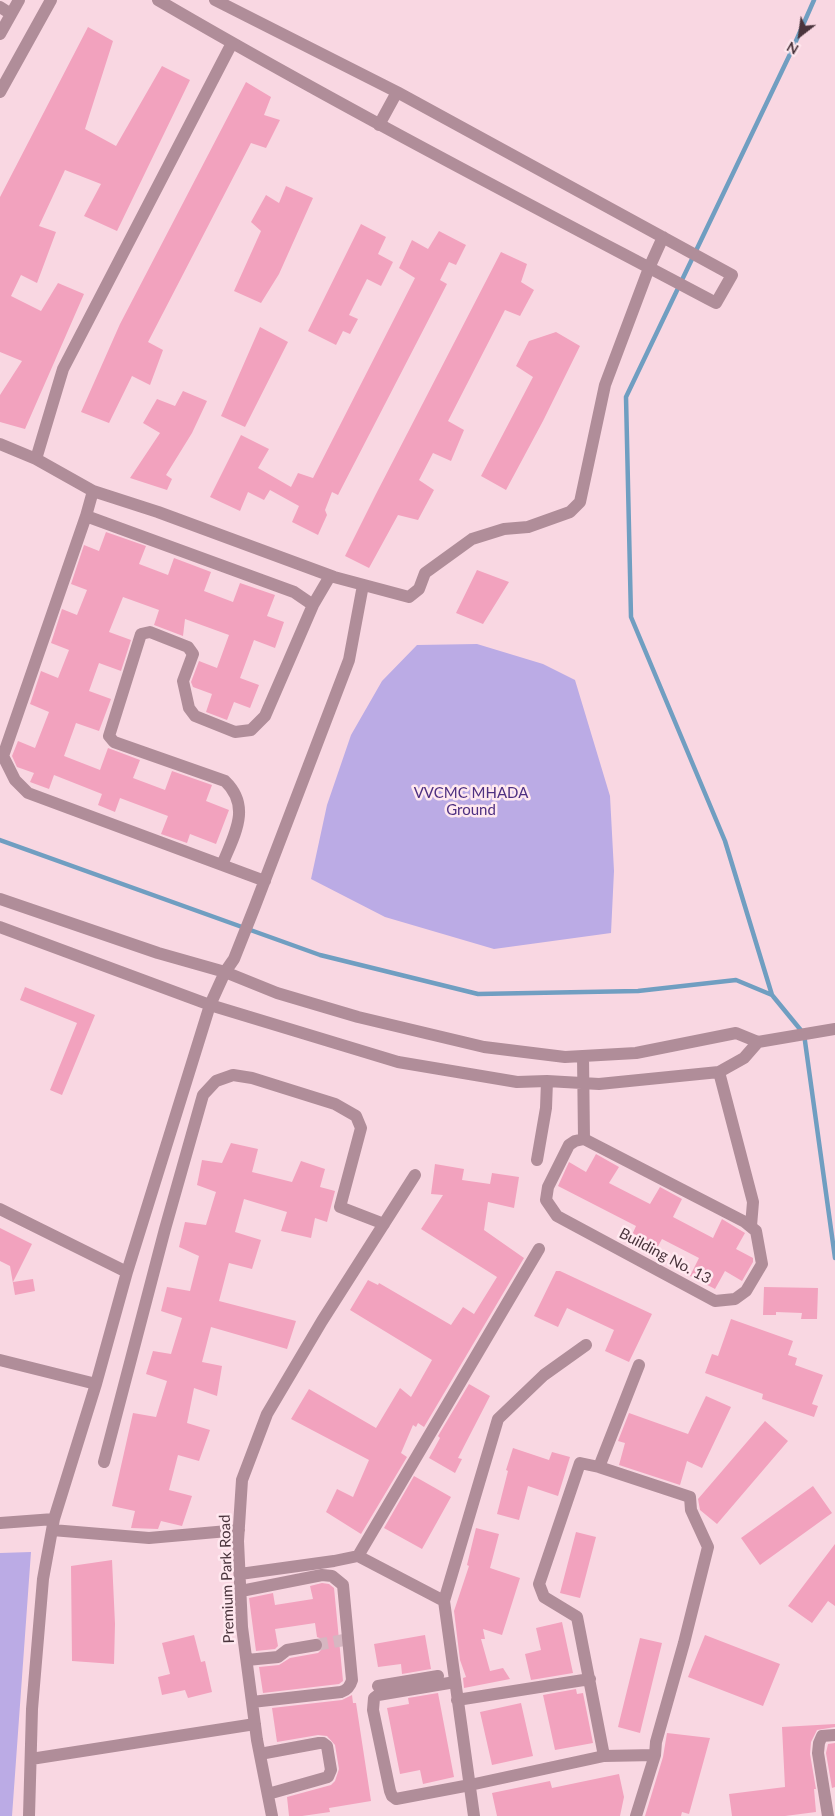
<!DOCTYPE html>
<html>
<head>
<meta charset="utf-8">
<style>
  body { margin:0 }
  #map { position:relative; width:835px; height:1816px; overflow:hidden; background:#f9d7e2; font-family:Lato,sans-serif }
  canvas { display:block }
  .north { position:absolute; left:775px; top:10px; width:50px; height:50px; -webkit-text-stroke:4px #ffe8ef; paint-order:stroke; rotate:210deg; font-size:14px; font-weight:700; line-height:20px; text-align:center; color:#4a343c }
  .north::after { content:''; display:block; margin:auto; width:18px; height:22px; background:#4a343c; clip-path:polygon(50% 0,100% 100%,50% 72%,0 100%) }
</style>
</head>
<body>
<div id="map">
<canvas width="835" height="1816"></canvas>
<div class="north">N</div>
</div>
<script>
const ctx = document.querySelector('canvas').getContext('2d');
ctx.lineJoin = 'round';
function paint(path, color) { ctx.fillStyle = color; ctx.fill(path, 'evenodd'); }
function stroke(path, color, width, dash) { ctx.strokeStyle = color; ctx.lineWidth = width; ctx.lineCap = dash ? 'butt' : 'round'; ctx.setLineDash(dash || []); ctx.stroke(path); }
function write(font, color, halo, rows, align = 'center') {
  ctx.font = font + ' Lato,sans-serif'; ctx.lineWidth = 5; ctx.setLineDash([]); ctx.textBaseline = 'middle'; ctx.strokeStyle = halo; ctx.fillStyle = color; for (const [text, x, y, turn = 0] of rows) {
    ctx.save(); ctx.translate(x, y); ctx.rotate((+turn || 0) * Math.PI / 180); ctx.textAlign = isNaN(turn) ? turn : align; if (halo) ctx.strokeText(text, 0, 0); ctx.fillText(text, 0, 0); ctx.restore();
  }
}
const green = new Path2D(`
  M477,644L543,664L575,680L610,796L614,871L611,933L494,949L385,917L311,879L327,805L351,735L382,681L417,645Z
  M31,1552L12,1816H0V1553Z`);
const stream = new Path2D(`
  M0,840L320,955L478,994L638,991L736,980L772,995L804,1034L835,1258
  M772,995L725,841L631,617L626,397L792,50L814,0`);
const building = new Path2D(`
  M88,27L113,41L85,129L116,146L162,66L190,80L117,231L84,216L101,184L65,170L39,226L56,232L37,283L21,275L11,296L41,311L58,283L84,294L25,429L0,422V395L22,361L0,352V197Z
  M246,82L271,97L264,115L280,120L266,148L251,143L148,342L163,350L150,385L132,376L109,423L81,412L120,324Z
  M286,186L313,198L279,274L261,303L234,291L261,231L251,222L266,195L279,203Z
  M361,224L386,237L378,254L393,262L381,286L367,279L349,315L358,319L350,334L343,331L336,345L308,331Z
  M439,231L466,245L456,265L449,262L440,280L447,284L338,495L332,492L325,510L327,515L318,535L292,522L299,506L270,490L264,500L248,492L240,511L210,497L241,435L269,449L258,468L291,487L298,473L313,478L415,278L399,268L412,240L428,249Z
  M501,252L527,264L521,282L534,290L520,316L505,310L448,421L464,430L451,461L433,453L419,480L434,490L418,520L398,515L369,568L345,556L376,494Z
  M260,327L288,342L245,427L221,416Z
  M556,332L580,346L543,421L506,490L481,476L533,377L516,366L529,341Z
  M183,391L207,401L192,433L166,475L172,479L167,490L130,478L160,433L143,423L157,399L175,406Z
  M106,532L146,546L139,564L168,575L174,558L211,572L204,591L233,602L240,583L275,595L267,616L284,622L275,648L254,640L240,678L259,685L250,708L234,702L227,720L206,712L212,694L193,687L191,682L199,661L217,668L229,635L185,619L183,636L154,625L159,610L123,597L109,632L131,640L121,671L99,663L89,691L111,699L99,731L76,723L64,756L100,770L108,748L140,760L133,778L165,790L172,771L212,785L206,801L229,810L216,844L190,834L187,843L161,834L168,816L120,798L115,812L98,805L102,794L54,775L49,789L30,782L34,773L17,767L12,756L18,741L35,748L49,712L30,704L41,671L58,678L69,650L51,643L62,609L77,615L87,590L71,584L84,545L99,551Z
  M477,570L509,582L483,624L456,613Z
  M25,987L95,1015L62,1095L50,1090L77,1023L20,1000Z
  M231,1143L258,1149L252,1172L292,1182L301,1161L325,1169L320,1187L335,1191L327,1222L315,1218L311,1238L281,1231L287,1212L244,1199L235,1232L261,1240L252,1269L229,1263L219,1301L296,1321L287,1349L211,1327L202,1362L222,1366L217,1396L194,1388L187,1423L210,1430L199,1461L178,1455L169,1490L192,1496L182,1526L161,1521L158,1529L131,1528L135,1511L112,1506L133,1413L156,1417L167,1381L146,1374L153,1351L171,1354L182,1318L161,1311L167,1287L190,1291L199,1256L179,1247L185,1222L206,1225L216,1192L197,1185L202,1160L222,1163Z
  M596,1154L619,1167L609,1183L650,1204L660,1187L682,1199L673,1217L713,1238L722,1219L745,1233L736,1249L753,1258V1262L742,1281L725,1271L715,1289L690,1276L699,1258L662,1239L652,1257L628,1244L636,1226L558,1186L569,1162L586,1172Z
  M435,1164L464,1169L462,1180L490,1184L492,1173L519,1177L514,1208L488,1202L484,1230L524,1258L424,1427L418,1423L416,1427L413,1425L401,1453L407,1457L361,1534L326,1512L337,1489L353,1497L369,1460L291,1419L309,1389L376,1428L400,1388L411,1397L432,1360L350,1310L368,1280L378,1285L379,1283L451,1325L463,1307L474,1314L497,1277L421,1229L443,1195L431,1194Z
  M0,1228L32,1244L13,1282L33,1279L35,1291L15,1295L10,1266L0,1261Z
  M556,1271H560L652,1314L629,1362L605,1351L614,1330L567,1308L558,1327L534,1316Z
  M764,1287L818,1288L817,1319H801L802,1313L776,1312V1315H763Z
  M731,1319L793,1341L788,1355L797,1358L795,1365L823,1375L812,1404L818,1406L814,1417L762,1399L763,1394L705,1373L712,1354L718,1356Z
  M469,1384L490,1396L458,1458L462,1459L455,1473L429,1458L440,1438L438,1436Z
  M706,1396L731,1407L702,1468L687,1461L680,1485L619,1465L625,1443L618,1441L629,1413L688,1434Z
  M765,1421L788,1441L717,1524L700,1510L698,1499Z
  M513,1448L549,1460L552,1452L570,1457L558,1496L528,1486L519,1520L497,1514L508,1471L506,1470Z
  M414,1476L451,1497L422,1549L384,1528Z
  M813,1486L832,1513L760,1565L741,1538Z
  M476,1528L499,1534L490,1568L520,1578L502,1635L483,1629L485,1639H481L490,1671L503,1668L510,1679L464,1688L463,1678L466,1677L460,1660L454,1611L469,1566L467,1565Z
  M576,1532L596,1537L580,1598L560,1593Z
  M835,1544V1606L828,1601L812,1623L788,1606Z
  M112,1560L115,1624L114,1664L72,1661L71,1566Z
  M322,1583L329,1584L334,1588L343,1681L339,1684L263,1693L259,1667L279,1665L290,1658L318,1653L323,1648L324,1644L322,1639L317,1637L315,1623L275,1629L278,1646L275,1649L256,1651L249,1598L273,1593L275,1605L313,1599L310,1586Z
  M562,1622L573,1673L531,1680L525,1654L541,1650L536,1628Z
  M194,1635L201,1662L205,1661L212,1692L188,1698L185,1690L162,1695L158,1677L170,1674L162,1643Z
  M425,1635L431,1669L402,1674L401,1664L378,1667L374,1644Z
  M705,1635L780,1664L763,1706L688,1677Z
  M640,1638L662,1643L640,1733L618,1727Z
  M576,1689L577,1694L583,1693L593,1743L555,1750L543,1695Z
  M438,1693L454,1777L423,1784L420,1770L400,1774L387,1708L409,1704L408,1698Z
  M352,1695L353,1703H356L371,1801L329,1808L330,1812L302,1816H289L287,1797L331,1785L335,1781L339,1769L335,1745L327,1736L318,1735L277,1742L272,1708L342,1700Z
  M521,1703L533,1756L492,1765L480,1712Z
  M835,1724V1727L817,1730L811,1742L810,1754L816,1789H814L816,1812L785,1816H732L729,1794L785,1787L782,1727Z
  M667,1733L710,1738L689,1814L682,1812L681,1816H645L663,1757Z
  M835,1743V1787L832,1788L826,1753L828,1744Z
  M619,1774L624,1797L620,1816H497L492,1793L550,1781L552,1788Z`);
const minorTunnel = new Path2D(`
  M316,1645L344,1640`);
const minor = new Path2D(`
  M158,0C341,107 529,204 716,303L732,275L397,92L215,0
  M0,7L11,14
  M0,34L19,0
  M0,92L51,0
  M379,125L397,92
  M0,444L36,459L93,491L158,512L334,577L409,597L419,589L425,573L472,539L504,529L528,527L570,512L580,502L605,385L649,268L663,237
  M36,459L63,369L232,43
  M86,516L93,491
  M313,605L330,576
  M222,865C234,835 252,807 225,781L114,742L109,736L141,634L150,632L188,647L193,654L183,681L189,708L195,716L235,732L251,730L265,716L313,605L294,592L86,516L3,756L15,780L28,793L265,881
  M0,899L158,953L225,972L277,993L358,1017L484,1047L565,1057L636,1053L736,1033L758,1042L835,1029
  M0,927L210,1005L398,1062L517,1082L547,1081L599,1084L719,1072L744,1058L758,1042
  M583,1056L584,1139L745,1222L756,1231L762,1264L746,1291L735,1299L715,1301L557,1216L546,1200L548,1187L569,1145L575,1141L584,1139
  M719,1072L753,1202L751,1226
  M537,1160L546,1108L547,1081
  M0,1209L127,1272
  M0,1360L96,1384
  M104,1462L165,1229L203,1095L216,1081L233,1075L252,1078L335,1104L356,1116L361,1128L340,1207L384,1224
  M599,1467L639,1365
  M0,1523L54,1519
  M52,1530L149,1538L239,1530
  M358,1556L444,1601
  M240,1574L334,1561L358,1556L539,1249
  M241,1591L322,1575L332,1576L343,1585L352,1680C350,1687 347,1690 341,1692L252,1702
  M247,1660L278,1657L287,1650L316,1645
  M455,1682L378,1695L374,1698L373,1710L390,1791L392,1796L396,1799L470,1785L604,1756L655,1755
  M378,1686L438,1676
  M457,1700L590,1679
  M260,1754L319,1743H323L327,1746L331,1770L328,1777L268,1794
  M604,1756L577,1617L544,1597L539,1584L580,1463L599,1467L690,1497L691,1510L708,1547L684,1643L656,1742L655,1755L636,1816
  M31,1759L255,1724
  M29,1816L32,1709L43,1579L54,1519L96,1384L127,1272L210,1005L225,972L234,959L255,906L349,660L363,585
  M272,1816L257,1740L242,1627L238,1541L242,1480L267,1414L322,1321L415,1175
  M474,1816L444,1601L498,1419L544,1375L586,1345
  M828,1816L818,1753L819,1743L822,1736L835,1735`);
const parkNames = [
  ["VVCMC MHADA",471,793],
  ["Ground",471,810]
];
const streetNames = [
  ["Building No. 13",665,1256,28],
  ["Premium Park Road",227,1579,-92]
];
paint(green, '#bbabe5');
stroke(stream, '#709ec1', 4.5);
paint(building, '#f2a2be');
stroke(minorTunnel, '#d6b6c1', 12, [12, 6]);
stroke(minor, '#b08d99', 12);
write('15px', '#4e3081', '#ffe8ef', parkNames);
write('15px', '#4a343c', '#ffe8ef', streetNames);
</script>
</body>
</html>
